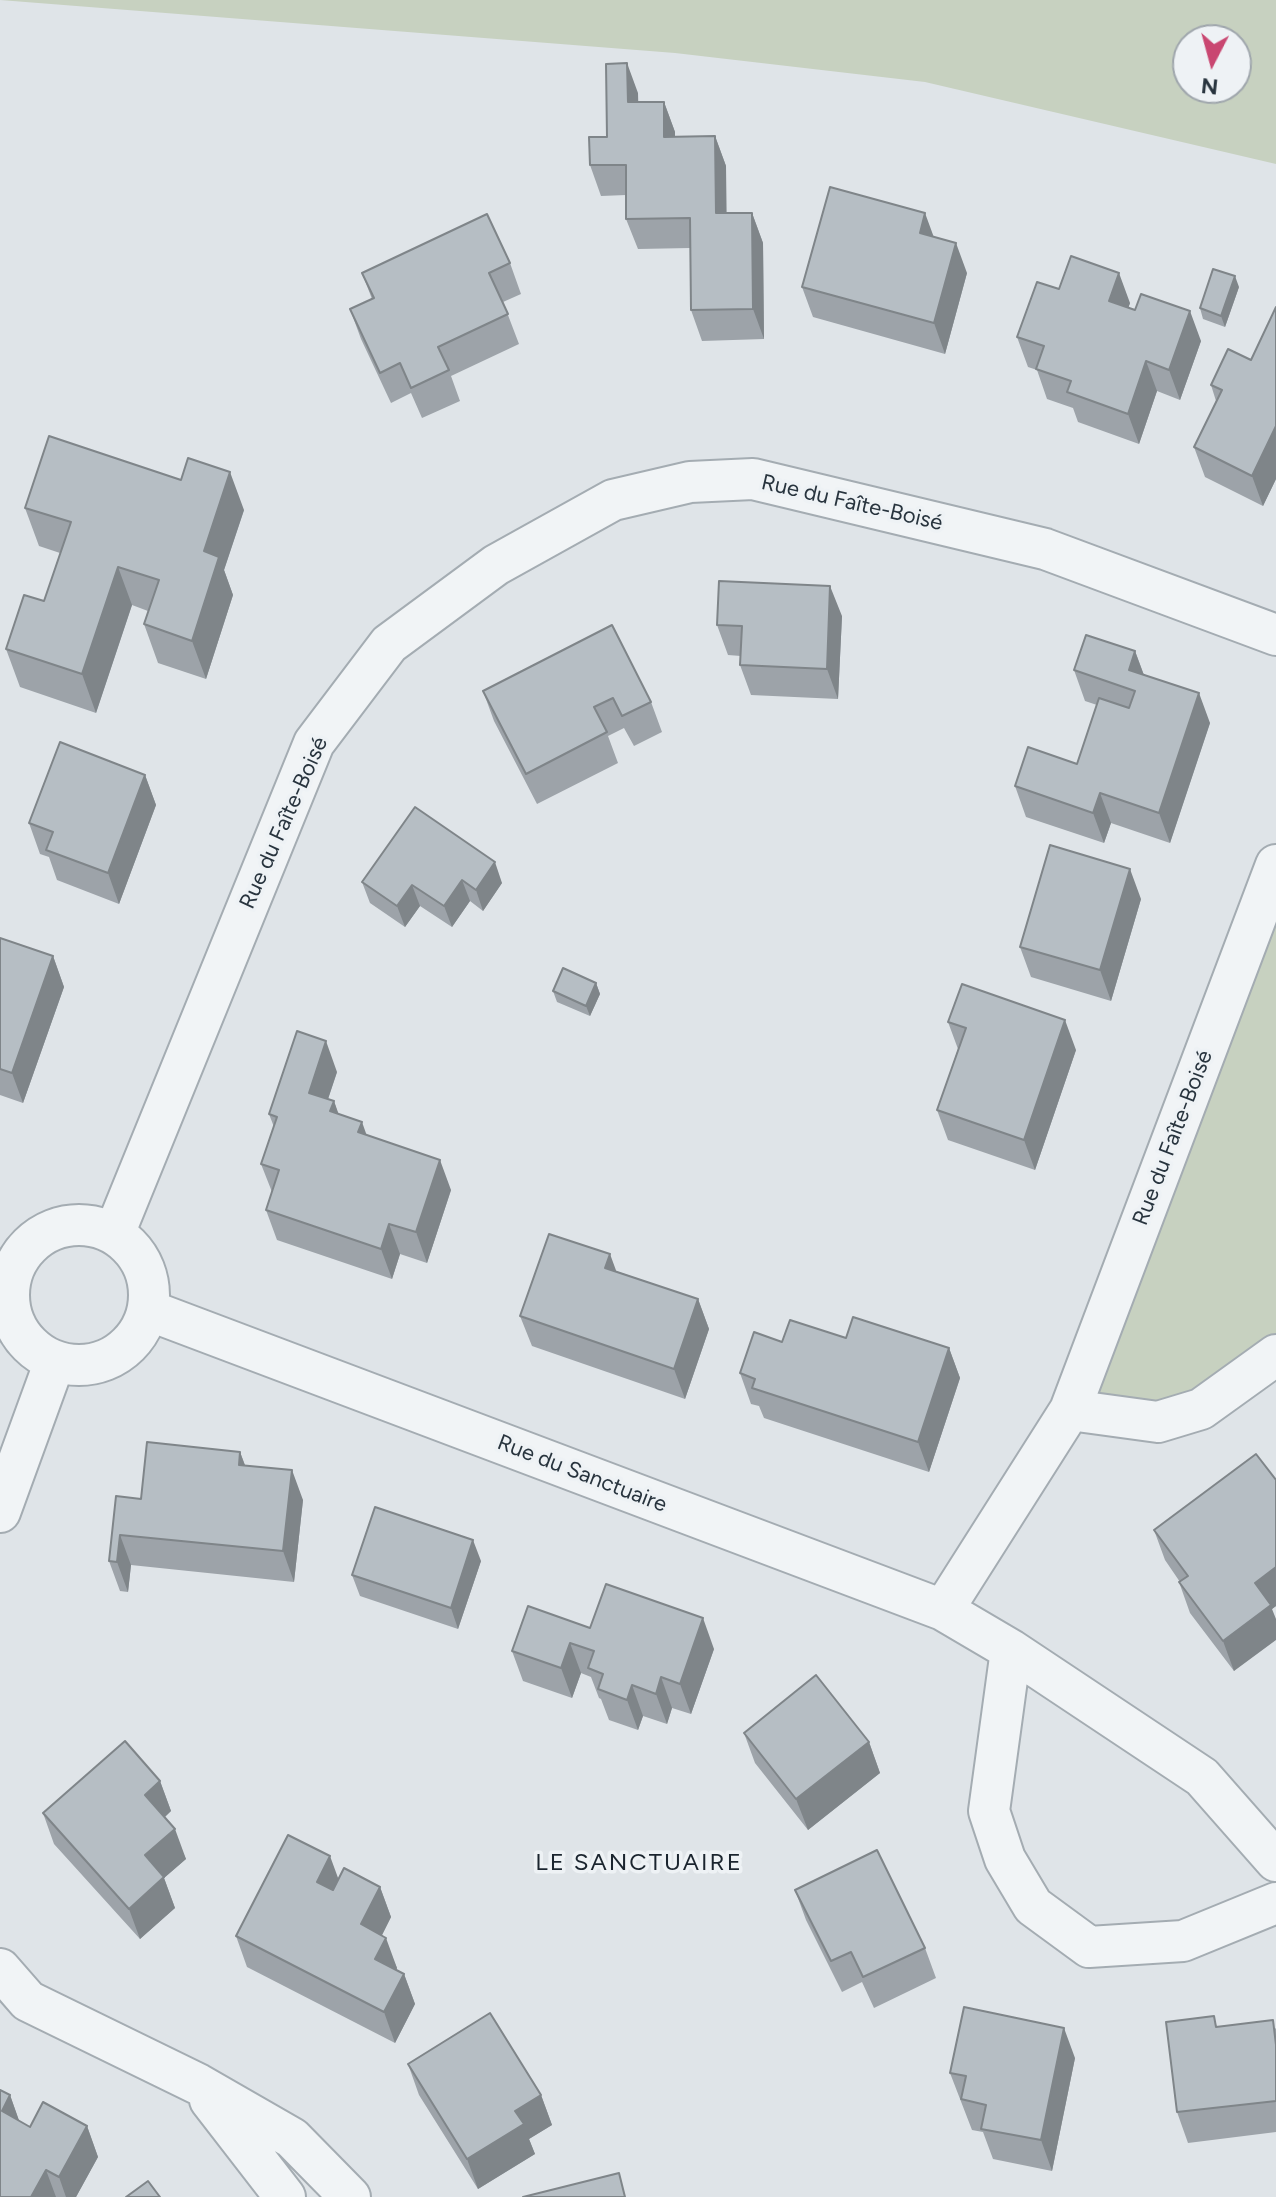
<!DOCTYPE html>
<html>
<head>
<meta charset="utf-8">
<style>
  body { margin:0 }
  #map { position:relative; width:1276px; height:2197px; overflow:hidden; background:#dfe4e8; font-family:Figtree,sans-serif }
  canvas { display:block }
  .north { position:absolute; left:1172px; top:24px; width:80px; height:80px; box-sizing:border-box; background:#eef2f5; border:2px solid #9fa6ac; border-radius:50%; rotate:186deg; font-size:22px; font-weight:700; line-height:32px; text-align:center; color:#28343e }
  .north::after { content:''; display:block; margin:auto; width:28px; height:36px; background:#c94771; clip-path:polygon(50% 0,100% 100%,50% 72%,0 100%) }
</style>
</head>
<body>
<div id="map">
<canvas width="1276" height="2197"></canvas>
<div class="north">N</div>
</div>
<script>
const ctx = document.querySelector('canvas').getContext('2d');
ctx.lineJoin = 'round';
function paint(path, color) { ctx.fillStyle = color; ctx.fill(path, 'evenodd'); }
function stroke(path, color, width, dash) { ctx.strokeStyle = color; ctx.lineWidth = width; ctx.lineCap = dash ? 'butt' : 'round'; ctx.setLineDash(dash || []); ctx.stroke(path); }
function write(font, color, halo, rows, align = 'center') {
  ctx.font = font + ' Figtree,sans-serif'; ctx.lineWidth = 7; ctx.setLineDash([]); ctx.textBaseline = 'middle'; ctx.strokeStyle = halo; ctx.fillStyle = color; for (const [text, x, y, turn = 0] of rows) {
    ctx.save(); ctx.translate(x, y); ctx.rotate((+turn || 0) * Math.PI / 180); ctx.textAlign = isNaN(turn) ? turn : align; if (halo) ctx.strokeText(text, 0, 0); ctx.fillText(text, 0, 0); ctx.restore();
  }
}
const green = new Path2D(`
  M0,0H1276V164L925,82L675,53ZM1188,40H1236V88H1188Z
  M1276,865V1355L1201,1409L1070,1410Z`);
const street = new Path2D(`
  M9 1295a70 70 0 1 1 140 0a70 70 0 1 1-140 0Z
  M114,1234L314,743L389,644L496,565L613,500L690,482L753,479L1045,549L1276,635
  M148,1310L943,1610L1011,1650L1202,1777L1276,1861
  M1070,1410L1158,1422L1201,1409L1276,1355
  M0,1512L55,1361
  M943,1610L1070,1410L1276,865
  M1011,1650L989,1811L1005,1859L1033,1906L1089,1947L1183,1941L1276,1903
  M0,1969L28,2001L198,2084L292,2138L350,2197
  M210,2100L285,2197`);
const wall = new Path2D(`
  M638,93V102H664L675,132V137L715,136L726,166V213H752L763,243L764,339L702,341L691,310L690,248L638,249L626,219V195L601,196L590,165L607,137Z
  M510,263L521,294L503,302L519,344L451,376L460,401L422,418L411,393L391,403L361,339L350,309L372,299L362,273Z
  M967,273L945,354L813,317L802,287Z
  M1239,287L1225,327L1203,319L1200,308Z
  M1059,289L1130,303L1128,308L1201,341L1180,400L1157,391L1139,444L1078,422L1073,408L1047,399L1037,370L1028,367L1017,337Z
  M1276,307V479L1263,506L1205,477L1194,447L1216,401L1211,385L1251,360Z
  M25,508L244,510L224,570L233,595L206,679L158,663L144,624L148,611L132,605L96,713L20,687L6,649L44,601L60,553L39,546Z
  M842,616L838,699L751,695L740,665L741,656L728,655L717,625Z
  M612,625L651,702L662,732L634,746L624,728L608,736L618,763L537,804L494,721L483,691Z
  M1135,651L1144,675L1210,723L1170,843L1111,823L1104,843L1026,817L1015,786L1077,764L1097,705L1085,701L1074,670Z
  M145,775L156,805L119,904L57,880L49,857L40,854L29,823Z
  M415,807L502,883L483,911L470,901L452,927L420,906L405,927L370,903L362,882Z
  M1141,899L1111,1001L1031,977L1020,947Z
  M0,938L53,956L64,987L23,1103L0,1095Z
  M596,983L600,994L590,1016L557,1002L553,991Z
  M948,1022L1076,1050L1035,1170L948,1140L937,1110L958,1049Z
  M337,1072L328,1099L334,1101L338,1114L366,1135L451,1190L427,1263L400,1254L392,1279L277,1240L266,1210L272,1192L261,1164L274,1127L269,1114Z
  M616,1271L698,1299L709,1329L685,1399L532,1346L520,1316Z
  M846,1338L949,1348L960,1378L929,1472L764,1418L759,1406L751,1404L740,1373L782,1342Z
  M240,1452L245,1465L303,1500L294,1582L131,1565L128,1592L120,1591L109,1561L116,1496L141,1499Z
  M1276,1480V1606L1272,1609L1234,1671L1190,1613L1179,1582H1180L1165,1560L1154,1530Z
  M481,1561L458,1629L360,1596L352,1575Z
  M590,1628L714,1649L691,1714L672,1708L667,1724L643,1716L638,1730L609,1720L601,1699L599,1698L591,1677L581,1673L572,1698L523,1681L512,1651Z
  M744,1733L869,1742L880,1773L808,1830L755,1763Z
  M160,1781L171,1811L165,1817L186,1859L164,1878L175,1908L140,1939L54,1844L43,1813Z
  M339,1879L380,1887L391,1917L382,1935L397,1968V1970L404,1974L415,2004L395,2043L247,1967L236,1936Z
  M795,1890L925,1948L936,1978L874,2008L862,1982L842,1992L806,1920Z
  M1276,2028V2132L1188,2143L1177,2112Z
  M1075,2058L1052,2171L993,2159L983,2132L972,2130L950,2073Z
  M408,2064L541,2095L552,2125L529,2139L535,2154L478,2189L419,2095Z
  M10,2095L19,2121L30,2127L87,2126L98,2157L76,2197H0Z`);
const shadedWall = new Path2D(`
  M627,63L638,93L639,132L628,102Z
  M664,102L675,132V167L664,137Z
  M715,136L726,166L727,244L716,213Z
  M752,213L763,243L764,339L753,309Z
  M925,213L936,243L920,233Z
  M956,243L967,273L945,354L934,323Z
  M1119,273L1130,303L1120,332L1109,301Z
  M1235,276L1239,287L1225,327L1221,316Z
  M1190,311L1201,341L1180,400L1169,370Z
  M1146,361L1157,391L1139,444L1128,414Z
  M1276,426V479L1263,506L1252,476Z
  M230,472L244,510L224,570L233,595L206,679L192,641L204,551Z
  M118,567L132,605L96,713L82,674Z
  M830,586L842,616L838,699L827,669Z
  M1135,651L1146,681L1129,670Z
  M1199,693L1210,723L1170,843L1159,813Z
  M145,775L156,805L119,904L108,873Z
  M1100,793L1111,823L1104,843L1093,813Z
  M495,862L502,883L483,911L476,890Z
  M1130,869L1141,899L1111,1001L1100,970Z
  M462,880L470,901L452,927L444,906Z
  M412,885L420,906L405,927L397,906Z
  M53,956L64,987L23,1103L12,1073Z
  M596,983L600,994L590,1016L586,1006Z
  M1065,1020L1076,1050L1035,1170L1024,1140Z
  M326,1041L337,1072L320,1123L309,1093Z
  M334,1101L345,1132L330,1111Z
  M362,1122L373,1153L358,1132Z
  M440,1160L451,1190L427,1263L416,1232Z
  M389,1224L400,1254L392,1279L381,1249Z
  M610,1254L621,1284L605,1268Z
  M698,1299L709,1329L685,1399L674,1369Z
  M949,1348L960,1378L929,1472L918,1442Z
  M240,1452L251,1482L239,1465Z
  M292,1470L303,1500L294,1582L283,1551Z
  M120,1535L131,1565L128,1592L117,1562Z
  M473,1540L481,1561L458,1629L451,1608Z
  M1276,1567V1606L1272,1609L1276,1619V1640L1234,1671L1223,1641L1255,1583Z
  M703,1618L714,1649L691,1714L680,1684Z
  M570,1643L581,1673L572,1698L561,1668Z
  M661,1677L672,1708L667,1724L656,1694Z
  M632,1685L643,1716L638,1730L627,1700Z
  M869,1742L880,1773L808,1830L796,1799Z
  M160,1781L171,1811L156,1825L145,1795Z
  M175,1829L186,1859L164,1878L175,1908L140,1939L129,1909L145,1855Z
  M330,1856L341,1886L328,1912L317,1882Z
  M380,1887L391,1917L372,1955L361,1924Z
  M386,1938L397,1968L386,1989L375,1959Z
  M404,1974L415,2004L395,2043L384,2012Z
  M1064,2028L1075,2058L1052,2171L1041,2140Z
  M10,2095L21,2126L2,2111Z
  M541,2095L552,2125L529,2139L535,2154L478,2189L467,2159L515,2111Z
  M87,2126L98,2157L76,2197H66L59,2177Z
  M46,2170L56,2197H31Z`);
const building = new Path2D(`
  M627,63L628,102H664V137L715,136L716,213H752L753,309L691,310L690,218L626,219V165H590L589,137H607L606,64Z
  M830,187L925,213L920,233L956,243L934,323L802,287Z
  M487,214L510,263L489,273L508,314L438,347L449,370L411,388L400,363L380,373L350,309L374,298L362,273Z
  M1071,256L1119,273L1109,301L1135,310L1141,294L1190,311L1169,370L1146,361L1128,414L1067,392L1071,381L1036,369L1044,346L1017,337L1037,282L1059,289Z
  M1213,269L1235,276L1221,316L1200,308Z
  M1276,307V426L1252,476L1194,447L1222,390L1211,385L1228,349L1251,360Z
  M49,436L181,480L188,458L230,472L204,551L219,557L192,641L144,624L159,580L118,567L82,674L6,649L24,595L44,601L71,522L25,508Z
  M719,581L830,586L827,669L740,665L742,626L717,625Z
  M612,625L651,702L622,716L613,698L594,707L607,732L526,774L483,691Z
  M1086,635L1135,651L1129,670L1199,693L1159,813L1100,793L1093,813L1015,786L1028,747L1077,764L1099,698L1129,708L1135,691L1074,670Z
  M60,742L145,775L108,873L46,850L53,832L29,823Z
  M415,807L495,862L476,890L462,880L444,906L412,885L397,906L362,882Z
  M1050,845L1130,869L1100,970L1020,947Z
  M0,938L53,956L12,1073L0,1069Z
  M563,968L596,983L586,1006L553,991Z
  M962,984L1065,1020L1024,1140L937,1110L966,1028L948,1022Z
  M297,1031L326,1041L309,1093L334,1101L330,1111L362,1122L358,1132L440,1160L416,1232L389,1224L381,1249L266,1210L279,1170L261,1164L277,1117L269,1114Z
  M549,1234L610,1254L605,1268L698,1299L674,1369L520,1316Z
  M853,1317L949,1348L918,1442L752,1388L755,1379L740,1373L754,1332L782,1342L790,1320L846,1338Z
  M147,1442L240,1452L239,1465L292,1470L283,1551L120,1535L117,1562L109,1561L116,1496L141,1499Z
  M1256,1454L1276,1480V1567L1255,1583L1271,1605L1223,1641L1179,1582L1188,1576L1154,1530Z
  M375,1507L473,1540L451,1608L352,1575Z
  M606,1584L703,1618L680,1684L661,1677L656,1694L632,1685L627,1700L598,1689L603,1674L588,1668L594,1651L570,1643L561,1668L512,1651L528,1606L590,1628Z
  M816,1675L869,1742L796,1799L744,1733Z
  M125,1741L160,1781L145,1795L175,1829L145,1855L164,1877L129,1909L43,1813Z
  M288,1835L330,1856L317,1882L333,1890L344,1868L380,1887L361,1924L386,1938L375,1959L404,1974L384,2012L236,1936Z
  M877,1850L925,1948L863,1977L851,1952L831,1961L795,1890Z
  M964,2007L1064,2028L1041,2140L981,2129L986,2105L961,2099L966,2076L950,2073Z
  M490,2013L541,2095L515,2111L524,2124L467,2159L408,2064Z
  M1214,2016L1216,2027L1273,2020L1276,2045V2101L1177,2112L1166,2022Z
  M0,2090L10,2095L2,2111L30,2127L43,2102L87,2126L59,2177L46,2170L31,2197H0Z
  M619,2173L625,2197H523Z
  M148,2181L160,2197H126Z`);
const streetNames = [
  ["Rue du Faîte-Boisé",852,503,13],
  ["Rue du Faîte-Boisé",284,823,-66],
  ["Rue du Faîte-Boisé",1173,1138,-69],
  ["Rue du Sanctuaire",582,1474,21]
];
const neighbourhoodNames = [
  ["LE SANCTUAIRE",639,1863]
];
paint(green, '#c7d1c0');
stroke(street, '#a4acb2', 44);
stroke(street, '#f1f4f6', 40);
paint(wall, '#9da3a9');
paint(shadedWall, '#7f8589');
paint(building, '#b6bec4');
stroke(building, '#7f8589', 2);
write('22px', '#28343e', '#eef2f5', streetNames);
ctx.letterSpacing = '2px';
write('24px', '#1b252f', '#eef2f5', neighbourhoodNames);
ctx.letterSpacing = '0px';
</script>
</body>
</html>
